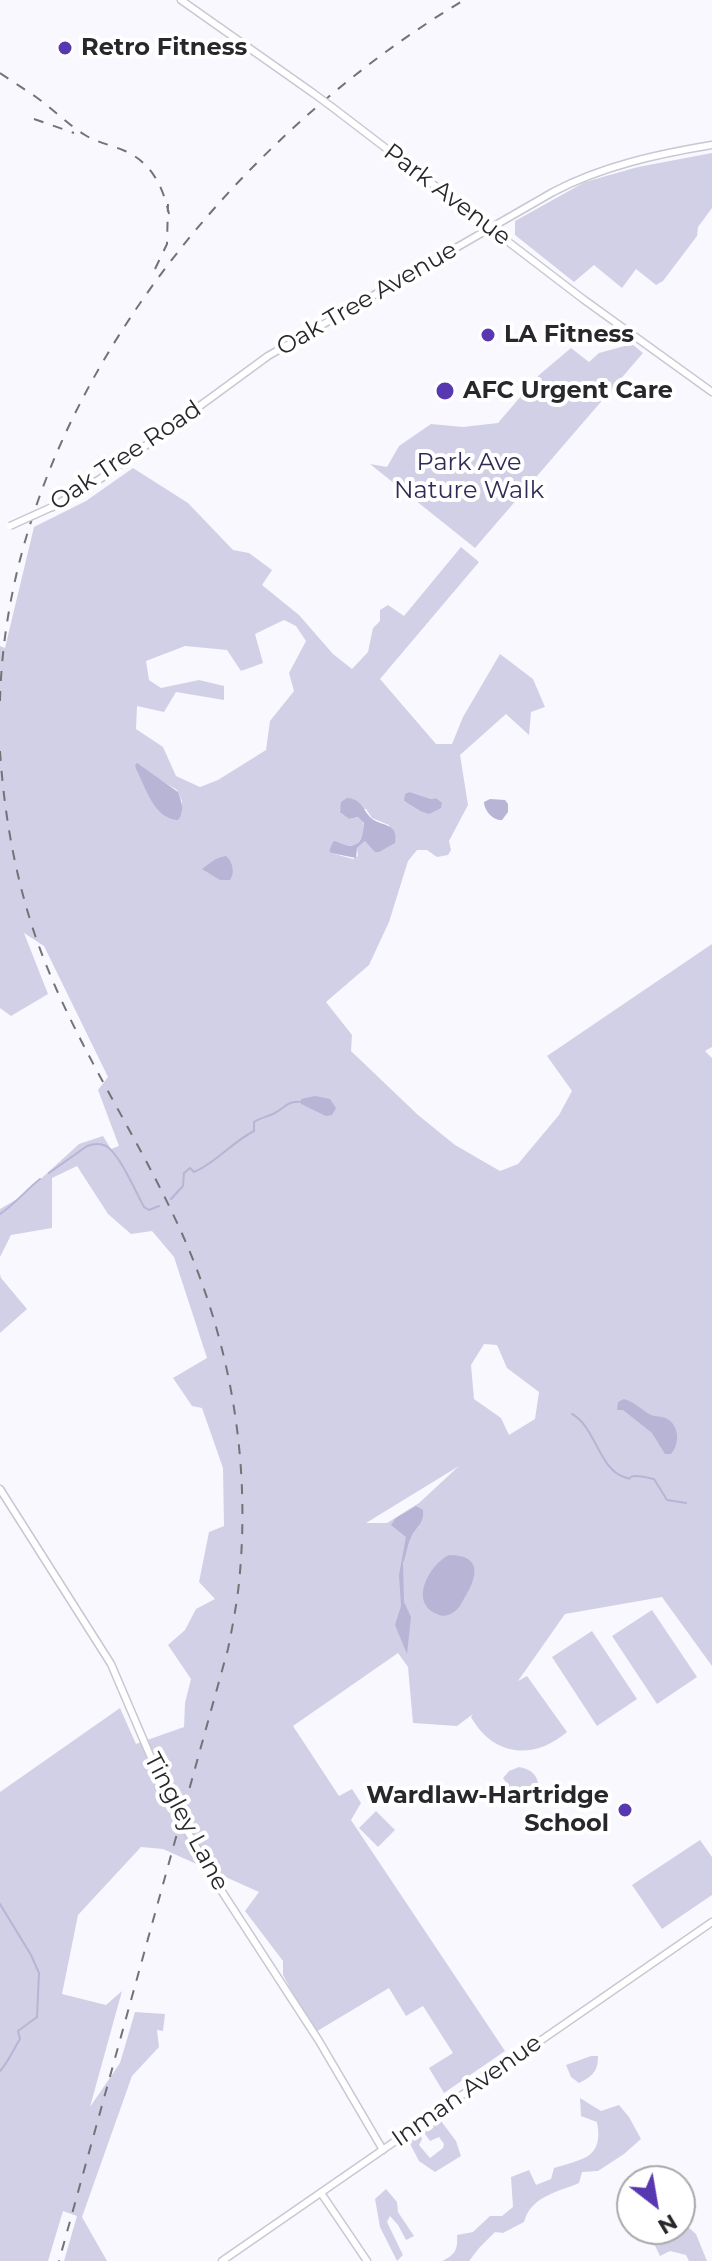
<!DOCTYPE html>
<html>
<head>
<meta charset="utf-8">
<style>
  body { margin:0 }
  #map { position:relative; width:712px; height:2261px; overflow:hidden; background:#f8f8fe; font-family:Montserrat,sans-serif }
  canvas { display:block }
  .north { position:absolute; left:616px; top:2165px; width:80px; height:80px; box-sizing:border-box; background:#fff; border:2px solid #a9a9ab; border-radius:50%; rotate:149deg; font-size:22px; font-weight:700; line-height:32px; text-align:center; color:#28282c }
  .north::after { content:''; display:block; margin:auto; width:28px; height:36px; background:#5838b0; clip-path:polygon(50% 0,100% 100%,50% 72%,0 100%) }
</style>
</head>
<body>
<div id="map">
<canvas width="712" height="2261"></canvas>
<div class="north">N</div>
</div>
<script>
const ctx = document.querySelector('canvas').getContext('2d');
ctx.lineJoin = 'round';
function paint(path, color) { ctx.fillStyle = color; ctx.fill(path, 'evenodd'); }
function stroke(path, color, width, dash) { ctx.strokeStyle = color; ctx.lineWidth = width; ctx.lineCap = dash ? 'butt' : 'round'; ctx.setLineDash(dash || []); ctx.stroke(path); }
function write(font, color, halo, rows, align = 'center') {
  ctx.font = font + ' Montserrat,sans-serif'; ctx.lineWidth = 8; ctx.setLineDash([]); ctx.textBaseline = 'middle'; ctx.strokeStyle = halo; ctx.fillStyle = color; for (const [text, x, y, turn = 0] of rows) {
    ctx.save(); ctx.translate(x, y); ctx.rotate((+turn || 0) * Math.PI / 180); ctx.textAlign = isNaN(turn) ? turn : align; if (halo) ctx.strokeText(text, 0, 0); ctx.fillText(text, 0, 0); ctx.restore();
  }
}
const green = new Path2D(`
  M712,153V208L698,227L697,236L663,281L656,285L636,269L622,288L594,265L574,282L515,235V221L585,182L638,167Z
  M632,344L643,353L475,548L370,464L387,467L399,446L431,424L463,427L498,423L539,375L571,348L589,362L599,353Z
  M133,468L188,503L233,550L249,553L272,570L262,585L299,615L333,654L352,669L368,652L373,628L380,621V610L388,605L404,616L461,547L479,562L380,679L436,744H452L463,717L500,654L533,679L545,707L531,712L529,735L506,714L460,755L468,805L449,841L451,850L448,855L437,857L427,850H417L408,861L389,922L369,965L326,1002L352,1035L351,1051L418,1115L455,1145L500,1171L518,1164L559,1115L572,1091L547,1056L712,944V1047L705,1051L712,1058V1666L662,1597L565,1614L518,1681L527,1676L567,1732C533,1761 493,1756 471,1717L473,1714L457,1726L413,1723L408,1667L398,1653L293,1726L339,1796L352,1789L361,1803L351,1820L505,2051L444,2093L429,2068L453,2053L423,2006L406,2016L389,1988L314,2033L283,1975V1961L245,1911L259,1892L163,1849L141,1847L78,1915L62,1994L106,2005L122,1991L90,2107L120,2063L135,2012L165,2014L163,2031L157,2030L159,2047L132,2076L82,2217L107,2261H64L77,2216L63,2211L48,2261H0V1792L120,1708L136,1744L184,1727L185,1703L191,1679L168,1645L185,1630L196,1609L215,1599L199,1582L209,1532L224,1526L223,1468L202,1408L192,1406L173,1378L207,1358L174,1257L152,1231L131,1234L108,1214L77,1166L52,1178V1228L11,1235L0,1257V1209L22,1196L79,1144L103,1136L111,1149L119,1146L98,1090L108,1077L44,946L24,933L48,994L11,1016L0,1008V646L5,648L34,527L86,501ZM284,620L296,626L306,641L289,673L294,691L270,721L266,750L218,780L200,787L176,776L163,747L136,729L137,706L164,712L176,692L224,700V686L199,680L161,688L149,680L146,661L185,646L227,650L241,671L263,663L255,634ZM135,765L177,790L182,801V814L151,798ZM410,792L431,799L436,798L442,805L420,811L404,801ZM366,809L372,818L389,825L393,844L387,846L365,841L357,848L358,856L353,859L331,853L329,851L331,847L356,845C362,839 367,828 362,820L358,817L349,819L339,810ZM484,1344L497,1345L507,1368L539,1392L535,1419L509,1435L501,1418L474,1399L471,1365ZM459,1466L419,1503L387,1523H366Z
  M0,1274L1,1278L27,1309L0,1333Z
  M652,1610L697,1677L657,1704L612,1636Z
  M592,1631L637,1699L597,1726L552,1657Z
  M519,1767C532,1769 538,1776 539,1788L519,1801L503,1778L509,1771Z
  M376,1811L395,1830L378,1847L359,1828Z
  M700,1840L712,1857V1895L662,1929L632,1885Z
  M591,2056H598C598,2071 593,2076 579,2083L571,2077L566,2065Z
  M580,2098L601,2111L619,2105L629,2117L641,2139L624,2154L598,2171L582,2172L579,2183C558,2192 531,2196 524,2222L503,2233L495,2232L480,2247L469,2261H442C455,2255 458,2250 457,2235L473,2232L490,2216H502L513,2207L511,2177L529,2170L536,2185L551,2179L554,2168C583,2159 604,2158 597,2122L581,2116Z
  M441,2121L456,2141L461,2156L435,2172L419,2161L409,2142L420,2133L422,2139L419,2145L430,2158L443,2148L444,2144L439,2137L430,2141L423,2131Z
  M386,2189L397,2202L398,2212L414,2236L406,2240L398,2225L390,2216L387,2222L403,2255L397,2261L380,2227L375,2199Z
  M680,2220L696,2234L707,2261H689L686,2255L670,2251L660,2256L647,2229H680Z`);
const water = new Path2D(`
  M137,763L178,792C182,802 185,812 178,820C154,819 146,788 136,769L135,765Z
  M410,792L431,799L436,798L442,803L441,808L429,814L420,811L404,801L405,794Z
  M347,798C362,799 362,809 371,818C381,827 399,822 395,843L379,852H375L365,841L357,848L356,858L331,853L329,851L333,842L335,841C355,851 363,845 364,823L358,817L349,819L340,812L341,802Z
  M490,799L505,800L508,804V812L502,820C493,821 484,810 484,802Z
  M226,856C233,862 235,873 230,880H220L202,869C209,864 216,857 226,856Z
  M315,1096L330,1099L336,1108L332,1115L326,1116L301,1104V1099Z
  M624,1399C637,1403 641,1410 651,1415C657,1417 664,1416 669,1420C680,1428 679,1445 671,1454H665L652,1433L623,1410H617L618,1402Z
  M416,1506L423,1510C424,1523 418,1525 412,1535C407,1544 407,1554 403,1563L404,1602L411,1617L407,1654L395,1625L401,1606L399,1575L406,1537L391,1525L396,1518Z
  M449,1555C482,1555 478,1576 465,1597C462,1602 459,1609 454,1612C449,1616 442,1617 437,1614C408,1602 430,1564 449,1555Z`);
const stream = new Path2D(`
  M49,1173L87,1146C93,1144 100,1143 106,1146C120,1154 136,1193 144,1207L149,1210L159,1206
  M171,1199L183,1186L184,1173L190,1168L194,1172C216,1163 232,1142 254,1131V1122C260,1118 266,1117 273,1114C287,1107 286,1100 304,1102
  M0,1214C15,1204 25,1191 40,1179
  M572,1414C595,1426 599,1469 624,1477C635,1481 625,1476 636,1476C641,1476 649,1478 654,1479L667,1500L686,1503
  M0,1904L31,1955L39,1973L37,2017L18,2031L20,2039C13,2050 9,2061 0,2071`);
const secondary = new Path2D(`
  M181,0L313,93
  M332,107L583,299L712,392
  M52,507L100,479L268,356L553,192C602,166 658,154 712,145
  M0,1489L111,1664L170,1802L186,1829L219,1887L319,2041L383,2150
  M321,2193L367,2261
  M222,2261L712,1922`);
const rail = new Path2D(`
  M0,73C12,81 24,89 36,97C53,109 67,124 85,135C98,143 112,145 125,151C152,163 163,187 169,214
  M34,119L74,133
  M155,269L167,244L168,204
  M0,701C7,413 225,143 464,0
  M0,751C4,813 15,876 35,935C74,1049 150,1151 194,1262C233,1361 249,1466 240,1572C238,1598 233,1624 228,1649L59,2261`);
const secondaryBridge = new Path2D(`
  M313,93L332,107
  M10,526L52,507`);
const markers = [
  [65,48,8,"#5838b0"],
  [488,335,8,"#5838b0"],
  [445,391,10,"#5838b0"],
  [625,1810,8,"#5838b0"]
];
const poiNames = [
  ["Retro Fitness",81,48],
  ["LA Fitness",504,335],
  ["AFC Urgent Care",463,391],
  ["Wardlaw-Hartridge",609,1796,"right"],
  ["School",609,1824,"right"]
];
const streetNames = [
  ["Park Avenue",447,195,37],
  ["Oak Tree Avenue",367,299,-30],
  ["Oak Tree Road",126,456,-34],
  ["Tingley Lane",186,1822,62],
  ["Inman Avenue",467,2091,-35]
];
const parkNames = [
  ["Park Ave",469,463],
  ["Nature Walk",469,491]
];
paint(green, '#d2d0e6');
paint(water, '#b7b4d6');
stroke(stream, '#b7b4d6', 2);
stroke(secondary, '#c8c7d3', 9);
stroke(secondary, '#fff', 6);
stroke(rail, '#727277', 2, [10, 10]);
stroke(secondaryBridge, '#c8c7d3', 9, []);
stroke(secondaryBridge, '#fff', 6);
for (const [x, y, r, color] of markers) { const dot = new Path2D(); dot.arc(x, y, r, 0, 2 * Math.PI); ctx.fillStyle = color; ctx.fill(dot); stroke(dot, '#fff', 3); }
write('bold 24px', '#28282c', '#fff', poiNames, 'left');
write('24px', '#28282c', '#fff', streetNames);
write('24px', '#322a56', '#fff', parkNames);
</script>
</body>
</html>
